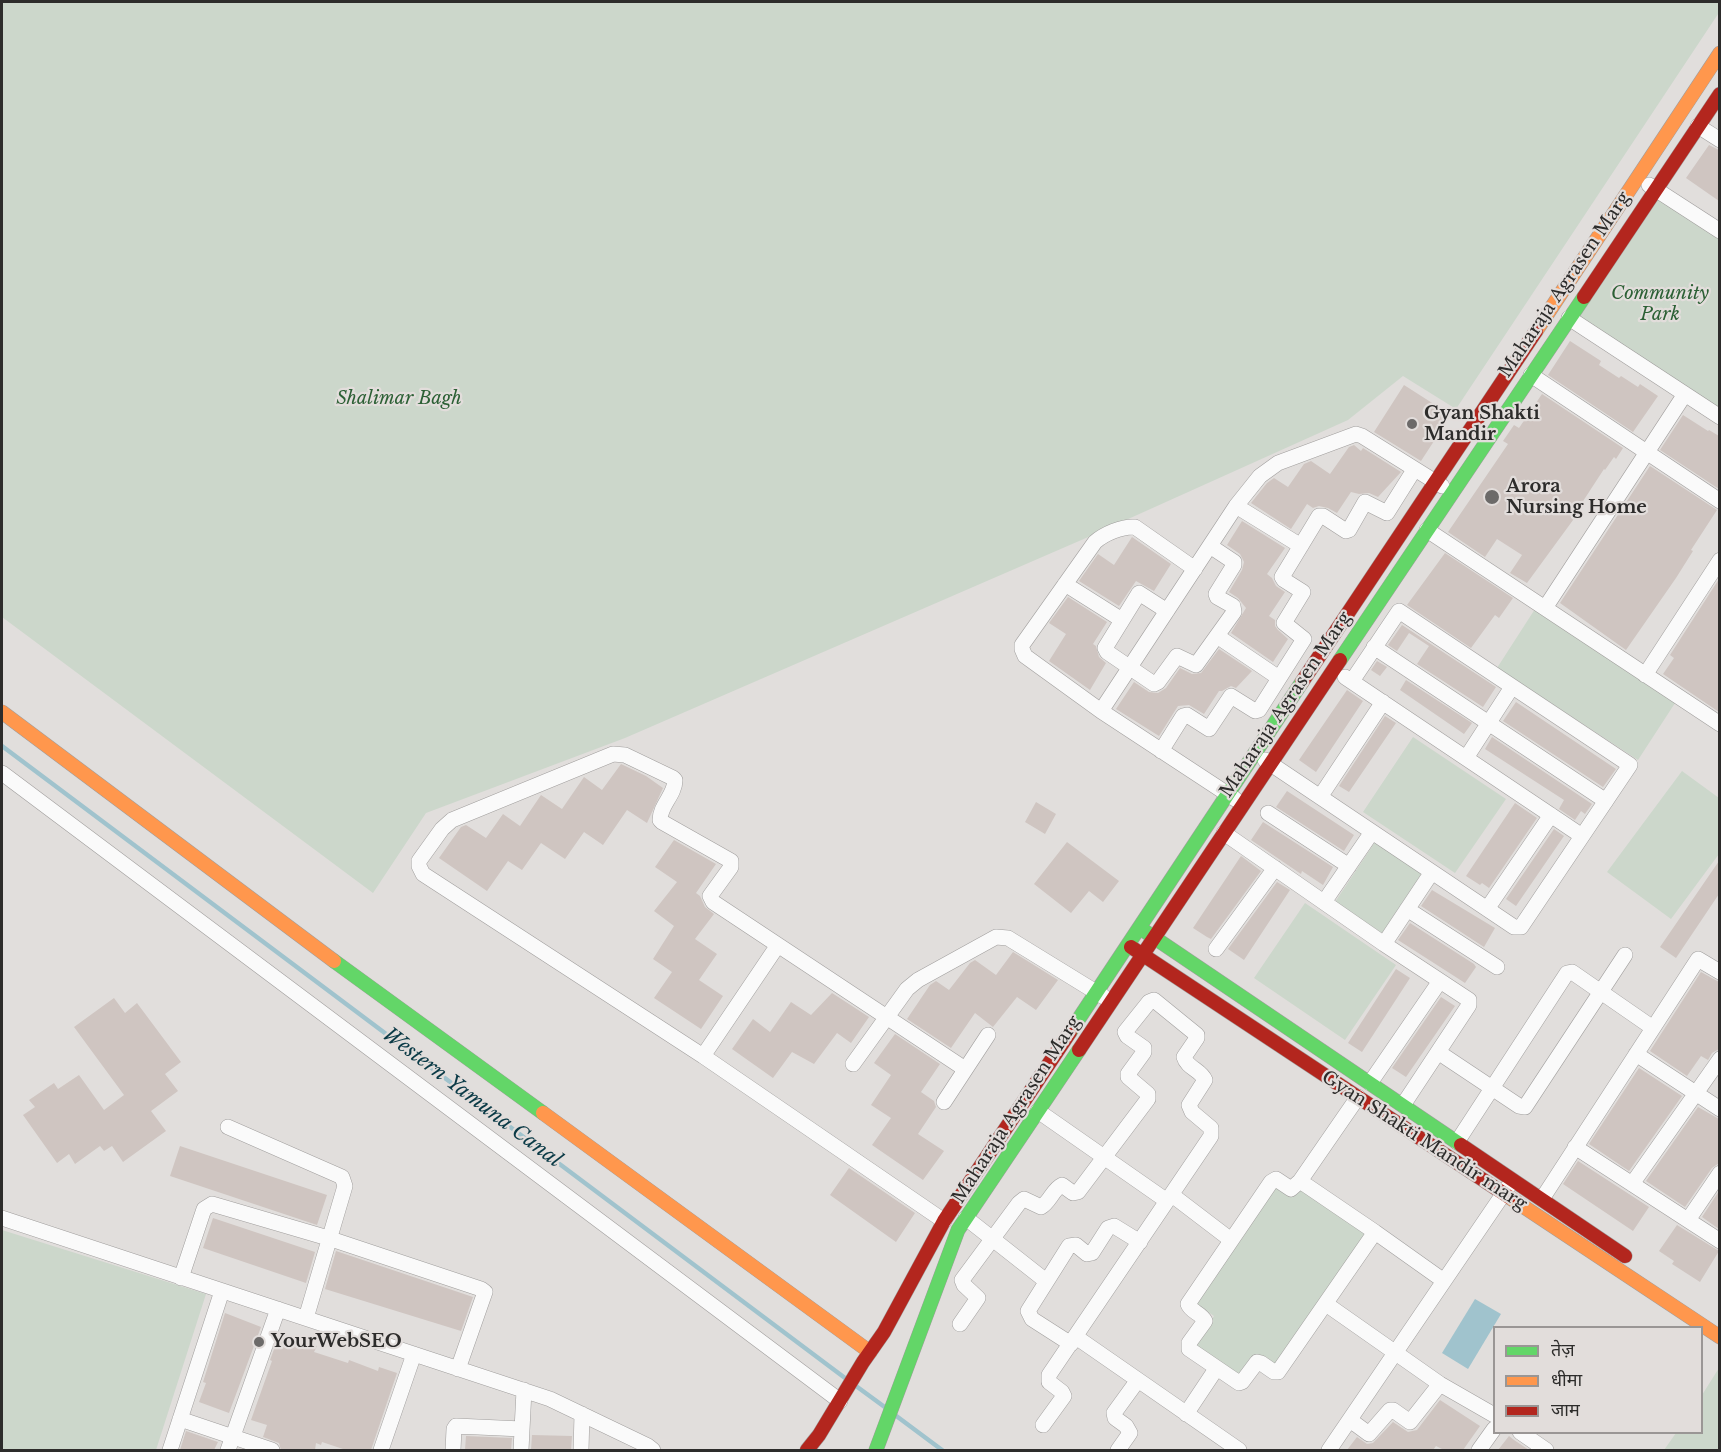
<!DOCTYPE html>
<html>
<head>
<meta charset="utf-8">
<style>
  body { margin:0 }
  #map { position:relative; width:1721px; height:1452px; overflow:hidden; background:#e1dedc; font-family:"Libre Baskerville","Noto Sans Devanagari",serif }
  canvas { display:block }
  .frame { position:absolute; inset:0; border:3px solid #2d2c2b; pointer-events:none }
  .legend { position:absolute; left:1493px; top:1326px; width:210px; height:108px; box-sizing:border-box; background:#e2dddb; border:2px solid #9a9695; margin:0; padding:8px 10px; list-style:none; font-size:18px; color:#2d2c2b }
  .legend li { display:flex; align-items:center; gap:12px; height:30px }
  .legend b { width:30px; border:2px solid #9a9695 }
</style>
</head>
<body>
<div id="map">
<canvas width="1721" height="1452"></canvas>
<div class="frame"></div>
<ul class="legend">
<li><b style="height:8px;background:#63d668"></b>तेज़</li>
<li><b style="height:8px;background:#ff974d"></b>धीमा</li>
<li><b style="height:8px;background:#b3261e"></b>जाम</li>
</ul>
</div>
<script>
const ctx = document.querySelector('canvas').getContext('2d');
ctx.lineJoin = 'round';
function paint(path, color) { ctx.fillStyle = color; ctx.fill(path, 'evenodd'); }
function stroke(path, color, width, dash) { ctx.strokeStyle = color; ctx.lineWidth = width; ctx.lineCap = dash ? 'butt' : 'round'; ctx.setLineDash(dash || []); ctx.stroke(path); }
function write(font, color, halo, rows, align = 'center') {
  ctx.font = font + ' "Libre Baskerville",serif'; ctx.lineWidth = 4.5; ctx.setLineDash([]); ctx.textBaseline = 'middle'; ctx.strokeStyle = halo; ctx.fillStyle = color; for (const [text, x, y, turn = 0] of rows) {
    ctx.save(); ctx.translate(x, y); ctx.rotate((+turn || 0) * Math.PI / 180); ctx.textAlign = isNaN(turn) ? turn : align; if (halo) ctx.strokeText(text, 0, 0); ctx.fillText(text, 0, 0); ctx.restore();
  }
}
const green = new Path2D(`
  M2,2H1719L1720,11L1456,409L1403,376L1348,420L1086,538L625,738L426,813L373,893L2,617Z
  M1660,197L1719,231V415L1577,320Z
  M1535,609L1677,700L1638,760L1497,668Z
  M1413,737L1506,799L1455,873L1363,812Z
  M1682,771L1719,798V854L1671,919L1607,872Z
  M1375,842L1422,873L1382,933L1335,902Z
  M1305,903L1396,965L1345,1040L1254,978Z
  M1275,1184L1293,1197L1300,1187L1368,1233L1276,1367L1256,1354L1239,1378L1193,1347L1214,1316L1195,1303Z
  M2,1230L206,1294L156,1450H2Z
  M1719,1368V1450H1664L1676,1433L1702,1432V1395Z`);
const water = new Path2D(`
  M1475,1299L1501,1314L1468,1369L1442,1353Z`);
const stream = new Path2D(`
  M2,746L845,1378
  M856,1386L886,1408
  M895,1415L942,1450`);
const building = new Path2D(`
  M1709,145L1719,150V201L1686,178Z
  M1570,341L1601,361L1599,365L1619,378L1621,376L1638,387L1640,384L1658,396L1633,432L1548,375Z
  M1404,385L1451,415L1421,461L1374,432Z
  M1542,394L1623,448L1616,459L1614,457L1605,470L1604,469L1574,515L1576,516L1527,583L1510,573L1522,555L1497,539L1485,557L1448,532L1508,444L1503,441L1514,425L1519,428Z
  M1683,415L1708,431L1709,430L1719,436V489L1660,450Z
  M1354,445L1361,451L1363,448L1401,472L1378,497L1369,493L1359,494L1351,492L1337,513L1328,508L1319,506L1313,508L1307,504L1291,529L1251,503L1267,483L1274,478L1288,487L1304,464L1311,461L1330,474L1349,447Z
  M1650,466L1717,510L1691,550L1693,551L1676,578L1626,650L1560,603Z
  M1242,521L1285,548L1267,574L1272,578L1276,586L1285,592L1269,616L1275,620V626L1278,630L1288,639L1273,662L1231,633L1246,608L1238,598L1229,592L1242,570L1244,562L1240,554L1227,545Z
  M1132,537L1171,564L1154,591L1136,581L1119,606L1079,581L1098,554L1114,565Z
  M1445,553L1513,598L1499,618L1495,615L1471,648L1407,605Z
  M1719,579V712L1663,674L1674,658L1670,655Z
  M1068,597L1107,622L1093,644L1096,646L1099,657L1106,663L1090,690L1049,661L1066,634L1049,623Z
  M1402,625L1496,687L1483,707L1417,664L1429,646L1409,633L1397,651L1388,645Z
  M1219,649L1252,671L1236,688L1231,686L1222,691H1219L1204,714L1189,705L1178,706L1159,736L1116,709L1134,682L1149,692L1158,693L1166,688L1180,668L1192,674L1201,673Z
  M1377,661L1387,667L1380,676L1371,670Z
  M1406,680L1472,723L1464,734L1400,690Z
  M1347,690L1363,701L1316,772L1299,760Z
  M1516,702L1616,769L1603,787L1503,721Z
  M1385,716L1396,723L1349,792L1339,786Z
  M1492,737L1592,804L1585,814L1581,811L1575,820L1559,809L1564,800L1485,749Z
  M621,764L646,776L663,788L647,823L627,810L603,845L584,832L565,859L541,843L522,870L508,861L487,891L439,858L461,827L466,825L486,838L503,814L520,826L541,795L562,809L584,777L602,790Z
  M1287,791L1354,835L1344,851L1276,807Z
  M1036,802L1056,814L1045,834L1025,822Z
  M1515,803L1537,818L1489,888L1482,883L1480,885L1466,876Z
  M1263,822L1333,867L1323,885L1302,871L1301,874L1251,840Z
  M1554,829L1564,836L1516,906L1506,899Z
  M674,840L716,864L696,893L700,896L705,907L714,914L695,939L717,954L699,980L723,996L701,1029L654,998L672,972L653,959L674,926L654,911L677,882L655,867Z
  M1067,842L1119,881L1103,902L1089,891L1071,913L1034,884Z
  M1241,856L1261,871L1211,939L1207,937L1193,928Z
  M1719,861V894L1676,958L1660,947Z
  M1277,882L1290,890L1244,960L1228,949Z
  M1432,890L1495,928L1484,947L1421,906Z
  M1410,923L1474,964L1476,967L1465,983L1398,940Z
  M1013,952L1058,980L1036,1010L1017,997L993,1027L975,1013L951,1048L907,1019L930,985L936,981L949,990L970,963L975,960L996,975Z
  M1396,969L1410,978L1362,1052L1348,1043Z
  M1701,972L1719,982V1049L1712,1053L1708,1060L1701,1056L1687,1076L1650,1051Z
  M832,993L869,1017L851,1043L837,1033L814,1064L792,1052L773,1078L732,1049L753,1019L770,1032L791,1002L811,1015Z
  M1441,997L1455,1006L1406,1077L1392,1068Z
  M114,998L125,1013L137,1003L181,1062L165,1074L178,1091L151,1111L166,1131L123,1162L112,1146L104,1151L100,1146L75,1164L69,1154L57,1163L23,1115L35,1107L29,1100L54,1083L58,1089L79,1075L104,1110L124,1095L74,1027Z
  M895,1034L940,1064L921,1092L934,1101L936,1107L918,1134L944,1151L923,1180L872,1145L891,1118L871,1105L891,1075L874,1063Z
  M1639,1068L1682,1096L1629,1171L1589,1144Z
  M1698,1107L1719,1119V1163L1712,1168L1685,1207L1646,1181Z
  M180,1146L327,1195L317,1225L170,1176Z
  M1578,1161L1649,1207L1633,1231L1563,1184Z
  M849,1168L915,1213L896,1242L830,1195Z
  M1719,1191V1229L1702,1217Z
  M213,1218L315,1252L306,1283L203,1248Z
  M1677,1225L1719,1251L1700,1282L1672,1264L1674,1261L1659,1251Z
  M336,1251L473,1297L461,1331L325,1289Z
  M225,1313L261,1327L229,1413L199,1402L206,1383L203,1382Z
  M280,1333L317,1346L314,1352L348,1363L349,1360L378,1371L379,1367L397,1373L371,1450H346L322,1442L321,1445L316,1443L315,1450H281L279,1443L263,1437L267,1425L251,1420L272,1361L270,1360Z
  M1440,1400L1480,1426L1463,1450H1444L1436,1446L1433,1450H1347L1357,1437L1367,1444L1373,1443L1393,1422L1408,1432L1417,1430Z
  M186,1431L218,1442L214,1450H180Z
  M532,1435L572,1436L571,1450H531Z
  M466,1436L512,1438L511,1450H465Z
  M1509,1436L1514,1440L1529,1450H1498Z`);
const street = new Path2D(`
  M1698,126L1720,140
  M1649,185L1720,231
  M1569,318L1720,417
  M1531,375L1720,501
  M1236,506L1301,546
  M1427,530L1720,724
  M1065,584L1122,620
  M1545,608L1685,394
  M1167,611L1139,593L1105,648L1107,652L1154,684L1158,682L1177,656L1196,665L1234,612L1233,606L1217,597L1216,594L1234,565V562L1210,546
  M1217,636L1279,678
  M1374,647L1606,801
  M1645,675L1720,560
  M1345,677L1582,836
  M1101,711L1025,656L1022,649V645L1095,542C1104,534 1122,526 1135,527L1195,569
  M1161,751L1183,716L1187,715L1209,729L1231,696L1255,711L1259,710L1304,639L1284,623L1303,592L1284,580L1282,577L1319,516H1323L1346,531L1349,530L1365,502L1387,513L1414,470
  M1466,758L1512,687
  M1265,760L1514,927H1521L1630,765L1399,611L1352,681
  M2,773L840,1401
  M1320,797L1383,702
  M1235,799L1101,711L1236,506L1260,476L1278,463L1356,434L1362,436L1442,486
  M1268,813L1349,866
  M1224,833L1384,944L1469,1000V1005L1403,1105
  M1324,902L1372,832
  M1407,909L1497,967
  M1487,909L1551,815
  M1384,944L1432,872
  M1216,949L1275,868
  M1438,1052L1519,1106L1525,1107L1625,955
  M1636,1054L1720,1109
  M703,1056L778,945
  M853,1064L907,989L918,980L996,937L1008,938L1104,997
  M1370,1083L1440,981
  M944,1102L988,1035
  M1038,1111L1167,1201
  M228,1127L342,1177L345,1186L306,1318
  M1457,1142L1567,973L1572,972L1653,1028
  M1575,1147L1720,1241
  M1276,1179L1291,1189L1300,1181L1375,1232L1278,1372H1274L1261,1363L1257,1362L1242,1382L1239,1383L1189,1349V1343L1205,1321C1201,1313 1191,1312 1188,1304L1271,1182Z
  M1300,1181L1358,1097
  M1632,1184L1720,1059
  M1172,1195L1231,1240
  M1542,1199L1698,959L1720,972
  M2,1218L550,1399L648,1446L653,1450
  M966,1218L1046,1281
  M1688,1220L1720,1173
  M944,1221L703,1056L423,874L419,866V861L442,829L452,820L613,754L625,755L673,778L675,780C675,795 660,805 660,820L662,822L731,861V867L710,896L713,902L965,1069
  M1375,1232L1444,1281
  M181,1278L204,1209L212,1204L328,1238L481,1289L485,1292L458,1369
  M1326,1304L1440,1384L1494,1415
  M960,1324L978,1298L964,1285L962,1280L1019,1203L1024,1199L1041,1207C1050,1202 1053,1189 1062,1185L1073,1193L1078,1192L1148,1099V1094L1128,1077V1074L1144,1052V1048L1127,1036L1125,1032L1149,1002L1154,1000L1197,1035V1038L1184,1057C1187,1068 1201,1070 1205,1080L1189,1105L1192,1112L1211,1128V1136L1049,1375V1382L1062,1392L1064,1396L1043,1425
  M1076,1337L1239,1450
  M1071,1344L1032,1319L1028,1311L1069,1246L1076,1245L1087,1254L1092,1253L1108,1228L1114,1226L1140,1242
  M1186,1414L1216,1369
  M180,1419L272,1450
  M1350,1420L1369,1434L1390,1410H1393L1410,1422L1440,1384
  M1520,1432L1546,1450
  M170,1450L222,1291
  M228,1450L278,1309
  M381,1450L414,1354
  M453,1450L454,1429L456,1426L522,1429
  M521,1450L524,1390
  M581,1450L582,1414
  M1118,1450L1130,1433L1126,1426L1115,1418L1114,1413L1138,1380
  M1329,1450L1508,1187
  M1479,1450L1494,1429`);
const fast = new Path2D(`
  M1340,660L1584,297
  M1143,930L1461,1145
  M334,961L543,1113
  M1070,1032L1302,682
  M876,1450L958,1230L1079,1050`);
const slow = new Path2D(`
  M1536,331L1720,53
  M2,712L334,961
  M543,1113L870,1352
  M1509,1197L1720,1337`);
const jam = new Path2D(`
  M1584,297L1720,94
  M1302,682L1536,331
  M1131,947L1509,1197
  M1079,1050L1340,660
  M1461,1145L1625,1256
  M807,1450L819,1435L863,1362L884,1332L944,1221L1070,1032`);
const markers = [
  [1412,424,6,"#6c6a69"],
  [1492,497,8,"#6c6a69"],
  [259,1342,6,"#6c6a69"]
];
const streetNames = [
  ["Maharaja Agrasen Marg",1565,285,-56],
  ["Maharaja Agrasen Marg",1286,705,-56],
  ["Maharaja Agrasen Marg",1017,1110,-57],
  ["Gyan Shakti Mandir marg",1424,1141,33]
];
const parkNames = [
  ["Community",1660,294],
  ["Park",1660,315],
  ["Shalimar Bagh",399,399]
];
const poiNames = [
  ["Gyan Shakti",1424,414],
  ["Mandir",1424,435],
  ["Arora",1506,487],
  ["Nursing Home",1506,508],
  ["YourWebSEO",271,1342]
];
const waterNames = [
  ["Western Yamuna Canal",472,1098,37]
];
paint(green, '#ccd7cb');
paint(water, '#a0c3cd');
stroke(stream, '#a0c3cd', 4.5);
paint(building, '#cfc5c1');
stroke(street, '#a09e9d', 16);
stroke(fast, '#a09e9d', 15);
stroke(slow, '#a09e9d', 15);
stroke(jam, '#a09e9d', 15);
stroke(street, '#fafafa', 15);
stroke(fast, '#63d668', 14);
stroke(slow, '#ff974d', 14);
stroke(jam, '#b3261e', 14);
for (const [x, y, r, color] of markers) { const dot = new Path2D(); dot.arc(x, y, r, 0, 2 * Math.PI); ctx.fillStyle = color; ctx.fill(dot); stroke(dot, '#e2dddb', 2); }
write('18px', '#2d2c2b', '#e2dddb', streetNames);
write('italic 18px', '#2c6035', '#e2dddb', parkNames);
write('bold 18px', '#2d2c2b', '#e2dddb', poiNames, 'left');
write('italic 20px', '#0a3a46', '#e2dddb', waterNames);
</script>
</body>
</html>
